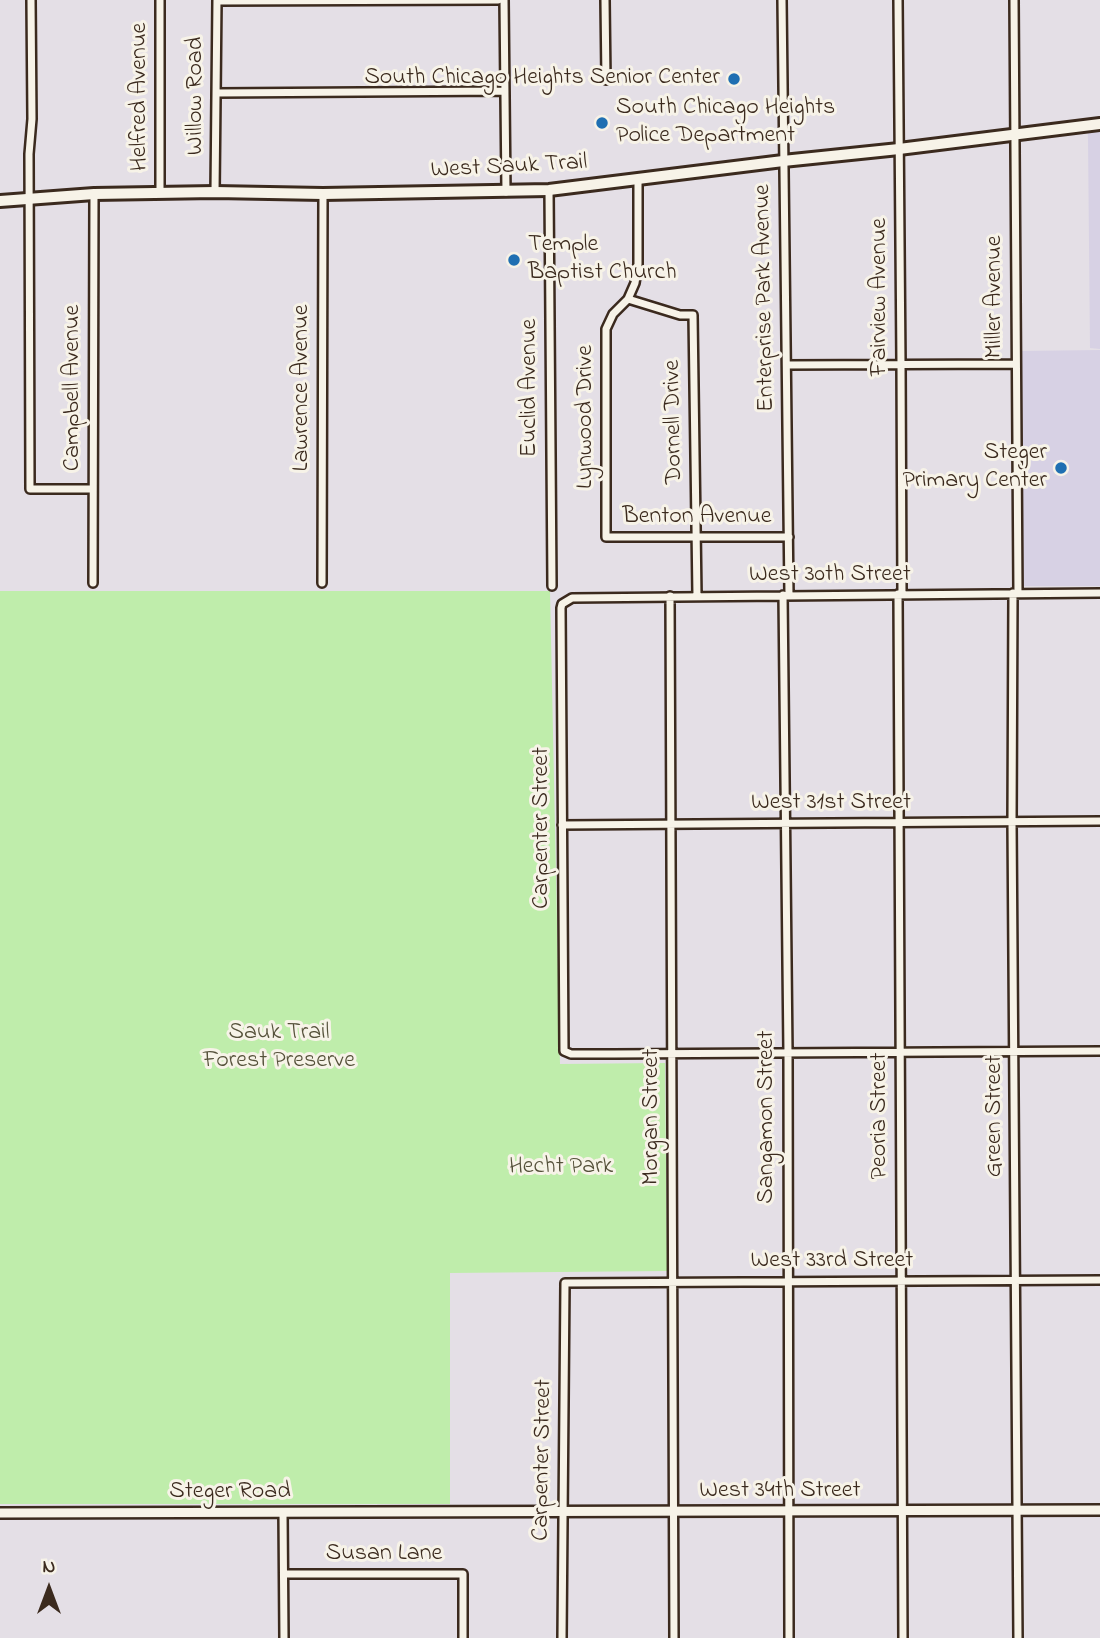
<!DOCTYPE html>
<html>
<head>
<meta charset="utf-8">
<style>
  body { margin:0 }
  #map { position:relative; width:1100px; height:1638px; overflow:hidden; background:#e4dfe6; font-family:"Indie Flower",sans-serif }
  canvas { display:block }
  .north { position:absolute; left:14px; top:1554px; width:70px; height:70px; -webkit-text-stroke:5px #f7f3e8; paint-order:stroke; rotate:0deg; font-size:19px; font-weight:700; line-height:28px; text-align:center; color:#3b2a1e }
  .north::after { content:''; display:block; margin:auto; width:24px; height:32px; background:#3b2a1e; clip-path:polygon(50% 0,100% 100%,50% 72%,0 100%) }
</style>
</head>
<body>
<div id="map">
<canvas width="1100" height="1638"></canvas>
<div class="north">N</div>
</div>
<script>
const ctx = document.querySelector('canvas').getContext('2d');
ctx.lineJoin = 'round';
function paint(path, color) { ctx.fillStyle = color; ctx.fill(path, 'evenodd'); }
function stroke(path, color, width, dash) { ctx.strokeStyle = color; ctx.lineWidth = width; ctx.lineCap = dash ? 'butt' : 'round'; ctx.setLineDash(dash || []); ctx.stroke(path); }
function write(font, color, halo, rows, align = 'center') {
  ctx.font = font + ' "Indie Flower",sans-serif'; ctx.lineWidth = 6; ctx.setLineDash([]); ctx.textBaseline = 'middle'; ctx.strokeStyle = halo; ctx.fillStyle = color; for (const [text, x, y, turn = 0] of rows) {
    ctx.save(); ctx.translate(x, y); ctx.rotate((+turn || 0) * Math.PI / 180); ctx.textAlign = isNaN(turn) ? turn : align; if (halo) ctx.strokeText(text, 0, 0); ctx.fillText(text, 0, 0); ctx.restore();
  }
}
const built = new Path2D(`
  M1100,116V349L1090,348L1088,139L1087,118Z
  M1100,350V586H1021V351Z`);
const green = new Path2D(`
  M0,591H550L560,1064L665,1063L667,1271L450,1273V1504H0Z`);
const minor = new Path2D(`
  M31,0L32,119L29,154L30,489H93
  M504,0L506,192
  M605,0L606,80
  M782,0L789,595
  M898,0L901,364L902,594
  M1014,0L1018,593
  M217,1L498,0
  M217,93L505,91
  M638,180V264L635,283L628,299L613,314L606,329V537H789
  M549,190L552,586
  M215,192L217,0
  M160,193V0
  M628,299L680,315H693L697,596
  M787,365L1015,364
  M93,583L94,194
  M322,583L323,194
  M1013,593L1012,822L1018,1638
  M1100,593L572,598L562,604L561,608L564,1051L571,1054H614L1100,1051
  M898,594L903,1638
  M783,595L788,1053L789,1638
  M670,596L674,1638
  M562,825L1100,821
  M283,1513L284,1638
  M284,1574H463V1638
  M562,1638L565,1283L1100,1280`);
const tertiary = new Path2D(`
  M0,1513L1100,1510`);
const secondary = new Path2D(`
  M0,201L94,194L215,192L323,194L549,190L783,161L899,149L1100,124`);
const markers = [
  [734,79,7,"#1f6fb2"],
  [602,123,7,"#1f6fb2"],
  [514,260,7,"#1f6fb2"],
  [1061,468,7,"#1f6fb2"]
];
const poiNames = [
  ["South Chicago Heights Senior Center",720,79],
  ["South Chicago Heights",616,109,"left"],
  ["Police Department",616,137,"left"],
  ["Temple",528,246,"left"],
  ["Baptist Church",528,274,"left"],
  ["Steger",1047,454],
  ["Primary Center",1047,482]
];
const streetNames = [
  ["Willow Road",197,96,-90],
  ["Helfred Avenue",141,97,-90],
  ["West Sauk Trail",509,168,-3],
  ["Fairview Avenue",881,297,-90],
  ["Miller Avenue",996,297,-90],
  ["Enterprise Park Avenue",766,298,-91],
  ["Campbell Avenue",74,388,-90],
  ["Lawrence Avenue",303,388,-90],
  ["Euclid Avenue",531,388,-90],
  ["Lynwood Drive",587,417,-90],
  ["Dornell Drive",675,422,-91],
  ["Benton Avenue",697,518],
  ["West 30th Street",830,576],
  ["West 31st Street",831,804],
  ["Carpenter Street",543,828,-90],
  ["Peoria Street",881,1116,-90],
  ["Green Street",996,1116,-90],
  ["Morgan Street",653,1117,-90],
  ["Sangamon Street",768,1117,-90],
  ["West 33rd Street",832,1262],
  ["Carpenter Street",544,1460,-89],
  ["West 34th Street",780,1492],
  ["Steger Road",230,1493],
  ["Susan Lane",384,1555]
];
const parkNames = [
  ["Sauk Trail",279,1034],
  ["Forest Preserve",279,1062],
  ["Hecht Park",561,1168]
];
paint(built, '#d7d1e4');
paint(green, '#bfedab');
stroke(minor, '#3b2a1e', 12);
stroke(tertiary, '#3b2a1e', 14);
stroke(secondary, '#3b2a1e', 16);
stroke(minor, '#f7f3e8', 7);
stroke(tertiary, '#f7f3e8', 9);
stroke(secondary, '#f7f3e8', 10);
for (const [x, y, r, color] of markers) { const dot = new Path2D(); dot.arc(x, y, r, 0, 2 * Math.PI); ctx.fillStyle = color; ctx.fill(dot); stroke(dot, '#f7f3e8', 2.5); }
write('24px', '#3b2a1e', '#f7f3e8', poiNames, 'right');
write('24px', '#3b2a1e', '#f7f3e8', streetNames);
write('24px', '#55513a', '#f7f3e8', parkNames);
</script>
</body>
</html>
